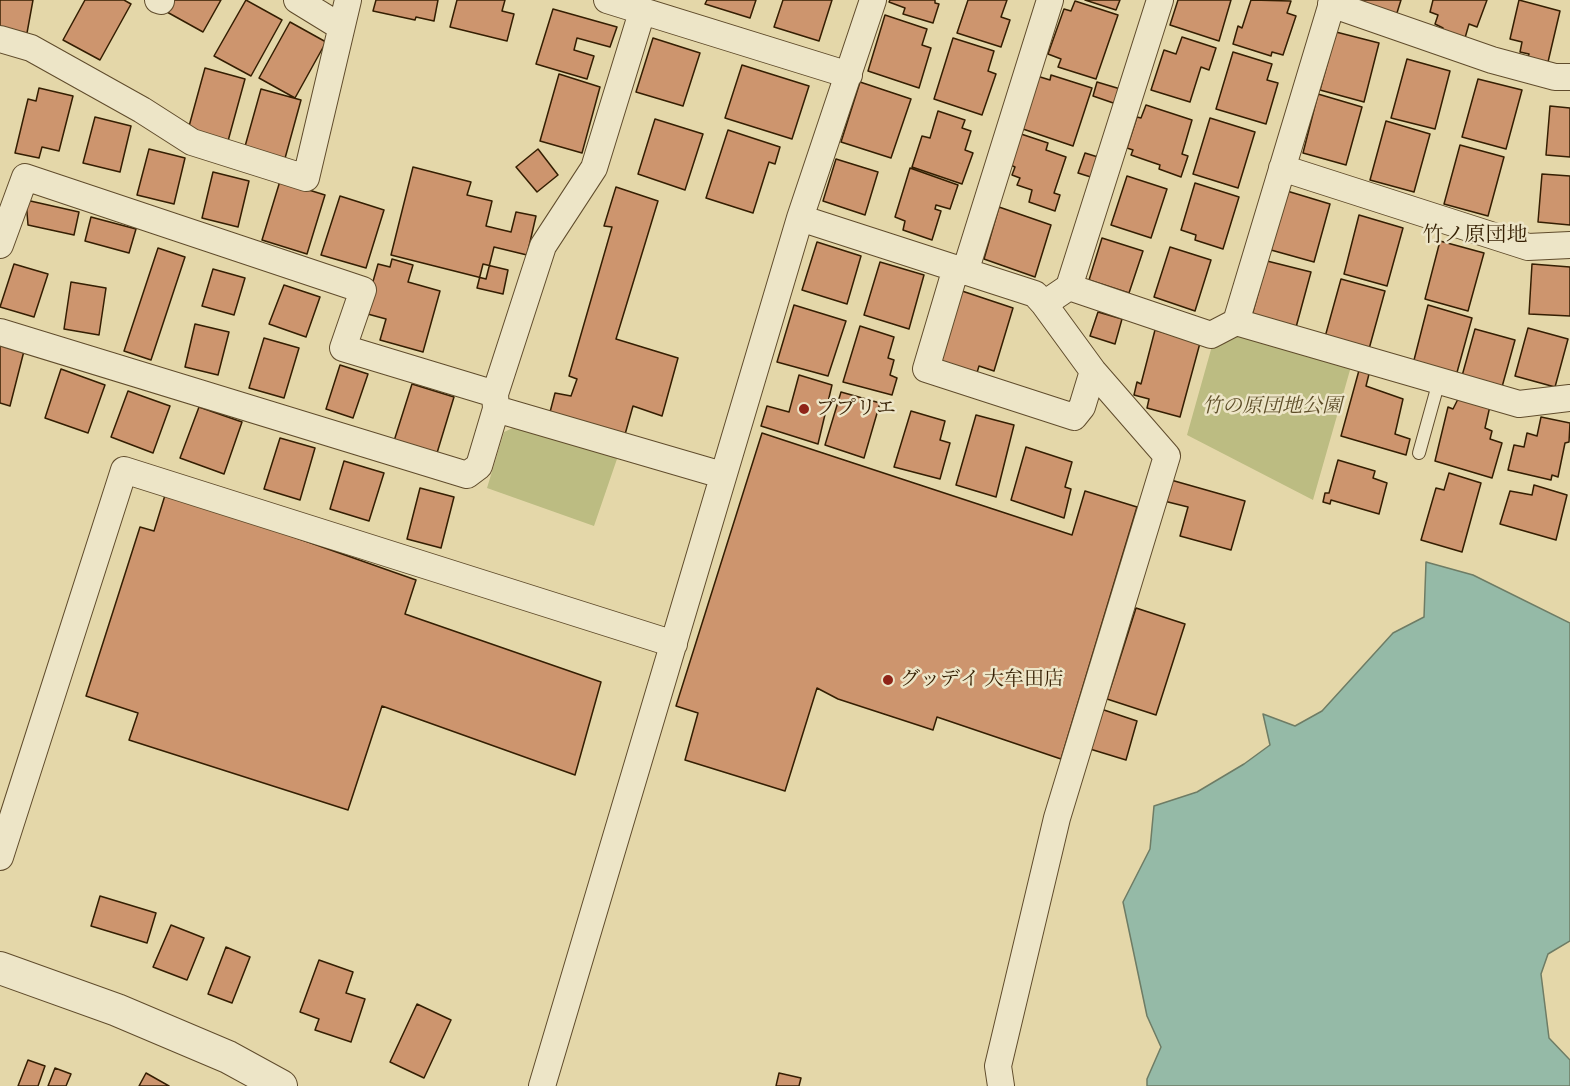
<!DOCTYPE html>
<html>
<head>
<meta charset="utf-8">
<style>
  body { margin:0 }
  canvas { display:block; background:#e4d7a9 }
</style>
</head>
<body>
<canvas width="1570" height="1086"></canvas>
<script>
const ctx = document.querySelector('canvas').getContext('2d');
ctx.lineJoin = 'round';
function paint(path, color) { ctx.fillStyle = color; ctx.fill(path, 'evenodd'); }
function stroke(path, color, width, dash) { ctx.strokeStyle = color; ctx.lineWidth = width; ctx.lineCap = dash ? 'butt' : 'round'; ctx.setLineDash(dash || []); ctx.stroke(path); }
function write(font, color, halo, rows, align = 'center') {
  ctx.font = font + ' "Libre Bodoni","Noto Serif JP",serif'; ctx.lineWidth = 5; ctx.setLineDash([]); ctx.textBaseline = 'middle'; ctx.strokeStyle = halo; ctx.fillStyle = color; for (const [text, x, y, turn = 0] of rows) {
    ctx.save(); ctx.translate(x, y); ctx.rotate((+turn || 0) * Math.PI / 180); ctx.textAlign = isNaN(turn) ? turn : align; if (halo) ctx.strokeText(text, 0, 0); ctx.fillText(text, 0, 0); ctx.restore();
  }
}
const green = new Path2D(`
  M1238,331L1352,363L1313,500L1187,435L1212,346Z
  M517,426L618,456L594,526L487,488L504,432Z`);
const water = new Path2D(`
  M1426,562L1473,575L1570,623V941L1548,954L1541,974L1549,1038L1570,1060V1086H1147V1079L1161,1047L1147,1016L1123,902L1150,849L1154,806L1197,792L1244,764L1270,745L1263,714L1295,726L1322,711L1393,633L1424,617Z`);
const building = new Path2D(`
  M0,0H33L27,33L0,28Z
  M85,0H124L131,4L100,60L63,40Z
  M174,0H221L203,32L167,12Z
  M246,0L282,20L251,76L214,56Z
  M376,0H438L434,21L416,17L415,20L373,11Z
  M457,0H505L502,11L514,14L507,41L450,27Z
  M707,0H756L750,18L705,4Z
  M783,0H832L819,41L774,27Z
  M890,0H935V3L939,4L933,23L903,14L905,8L889,2Z
  M968,0H1007L1001,17L1010,20L1001,47L957,33Z
  M1085,0H1120L1116,10Z
  M1178,0H1231L1219,41L1170,25Z
  M1251,0L1291,1L1287,13L1296,16L1283,55L1272,52L1271,56L1233,44L1238,26L1242,28Z
  M1362,0H1401L1396,16L1360,4Z
  M1433,0H1487L1477,27L1469,24L1465,38L1443,31V28L1435,24L1438,15L1430,12Z
  M1519,0L1560,11L1548,62L1528,57L1529,54L1520,52L1522,42L1510,39Z
  M1075,1L1118,15L1096,79L1058,67L1061,59L1048,54L1064,9L1071,11Z
  M553,9L617,27L610,47L577,38L574,50L594,56L587,79L536,64Z
  M885,15L927,29L922,45L931,48L919,88L868,71Z
  M290,22L326,42L295,98L259,78Z
  M1336,32L1379,43L1364,102L1320,90Z
  M1182,37L1216,48L1209,70L1201,67L1190,102L1151,90L1164,50L1176,54Z
  M653,38L700,53L683,106L636,92Z
  M953,38L994,51L988,71L996,74L982,115L934,99Z
  M1233,52L1272,64L1267,80L1278,83L1266,124L1216,109Z
  M1407,59L1450,71L1435,129L1391,118Z
  M742,65L809,86L792,139L725,118Z
  M205,68L245,79L228,141L188,130Z
  M559,74L600,87L582,153L540,141Z
  M1051,75L1092,88L1073,146L1020,128L1037,76L1050,80Z
  M1478,79L1522,90L1506,149L1462,137Z
  M860,82L911,99L891,158L841,142Z
  M1097,82L1127,91L1122,106L1093,96Z
  M39,88L73,96L59,151L42,147L39,158L15,153L28,99L36,101Z
  M261,89L301,100L284,162L244,150Z
  M1318,94L1362,107L1346,165L1303,153Z
  M1146,105L1192,120L1182,154L1188,156L1181,177L1159,169L1160,165L1131,155L1133,150L1127,148L1137,117L1141,118Z
  M1550,106L1570,108V157L1546,155Z
  M938,111L965,120L962,128L971,131L965,150L973,153L962,184L912,167L922,136L930,138Z
  M95,117L131,126L120,172L83,163Z
  M1210,118L1255,132L1238,188L1193,174Z
  M655,119L703,134L685,190L638,174Z
  M1386,121L1430,134L1414,192L1370,180Z
  M728,130L780,147L775,164L769,162L753,213L706,198Z
  M1018,133L1048,143L1046,150L1066,157L1054,193L1060,195L1055,211L1029,202L1032,190L1017,185L1020,178L1012,175L1015,167L1008,164Z
  M1460,145L1504,157L1488,216L1444,204Z
  M149,149L185,158L174,204L137,195Z
  M538,149L558,175L537,192L516,167Z
  M1085,153L1101,158L1094,178L1078,173Z
  M836,159L878,172L865,215L823,201Z
  M413,167L471,182L467,195L492,201L486,226L511,232L516,212L536,216L527,255L494,247L486,279L391,255Z
  M910,168L958,185L950,209L936,205L935,209L941,211L932,240L903,230L905,221L895,217Z
  M213,172L249,181L238,227L202,218Z
  M1542,174L1570,176V225L1538,222Z
  M1127,176L1167,189L1151,238L1111,225Z
  M280,181L325,195L307,254L262,240Z
  M1195,183L1239,197L1223,249L1195,240L1196,235L1181,230Z
  M616,187L658,201L616,339L678,358L662,416L633,406L624,438L549,416L555,393L571,396L577,379L569,376L612,227L604,226Z
  M1287,191L1330,204L1314,262L1271,250Z
  M340,196L384,210L366,268L321,255Z
  M26,200L79,212L74,235L28,225Z
  M999,207L1051,225L1035,277L984,259Z
  M1359,215L1403,228L1387,286L1344,274Z
  M91,217L136,229L129,253L85,241Z
  M1102,238L1143,251L1129,293L1089,280Z
  M1440,241L1484,253L1468,311L1425,299Z
  M817,242L861,256L847,304L802,290Z
  M1170,247L1211,260L1195,311L1154,297Z
  M158,248L185,257L151,360L124,351Z
  M392,259L413,265L408,282L440,291L423,352L380,340L386,319L364,313L378,264L390,267Z
  M1267,261L1311,272L1295,331L1251,319Z
  M880,262L924,275L909,329L864,315Z
  M14,264L48,274L34,317L0,307Z
  M483,264L508,270L503,294L477,288Z
  M1532,264L1570,267V316L1529,314Z
  M213,269L245,278L234,315L202,306Z
  M1341,279L1385,291L1369,349L1325,337Z
  M71,282L106,288L99,335L64,329Z
  M284,285L320,297L306,337L269,324Z
  M962,291L1013,308L994,371L979,366L976,376L939,364Z
  M794,305L846,321L828,376L777,362Z
  M1428,305L1472,318L1456,376L1413,364Z
  M1098,312L1122,319L1115,344L1090,336Z
  M195,324L229,332L218,375L185,367Z
  M860,326L894,337L888,358L894,360L890,375L897,378L892,395L843,382Z
  M1528,328L1568,339L1555,387L1515,376Z
  M1475,329L1515,340L1502,387L1462,376Z
  M1155,330L1200,343L1180,417L1147,408L1149,399L1134,395L1137,382L1141,384Z
  M264,338L299,348L284,398L249,388Z
  M0,340L25,347L10,406L0,403Z
  M1361,363L1371,366L1366,386L1403,399L1395,434L1410,439L1406,455L1341,436Z
  M340,365L368,374L353,418L326,409Z
  M61,369L105,385L88,433L45,418Z
  M799,375L832,385L818,444L761,426L767,406L789,412Z
  M412,384L454,397L437,453L394,441Z
  M128,391L170,406L153,453L111,437Z
  M841,392L880,403L864,458L825,445Z
  M1460,395L1490,406L1485,428L1492,431L1490,439L1502,443L1492,478L1435,461L1448,407L1453,409Z
  M199,407L242,422L224,474L180,458Z
  M911,411L945,421L940,440L950,443L940,479L894,467Z
  M976,415L1014,425L996,497L956,485Z
  M1541,417L1570,423L1569,442L1565,443L1558,477L1552,475L1551,480L1508,470L1514,445L1524,447L1527,433L1537,436Z
  M762,433L1072,535L1085,491L1137,507L1061,759L937,717L933,730L838,699L817,688L785,791L685,760L698,713L676,706Z
  M280,438L315,448L300,500L264,489Z
  M1026,447L1072,462L1065,487L1071,489L1064,518L1011,500Z
  M1338,460L1375,471L1373,478L1387,483L1379,514L1331,500L1330,504L1323,502L1325,493H1329Z
  M344,461L384,473L369,521L330,509Z
  M1449,473L1481,483L1462,552L1421,540L1436,488L1444,490Z
  M1171,480L1245,501L1231,550L1180,536L1188,507L1164,501Z
  M1534,485L1567,495L1556,540L1500,524L1510,491L1532,495Z
  M420,488L454,497L441,548L407,539Z
  M166,492L416,580L405,614L601,682L575,775L382,706L348,810L129,740L138,713L86,696L140,527L154,531Z
  M1136,608L1185,624L1156,715L1107,699Z
  M1101,709L1137,721L1126,760L1090,749Z
  M100,896L156,913L147,943L91,926Z
  M171,925L204,938L187,980L153,967Z
  M226,947L250,957L232,1003L208,994Z
  M319,960L353,972L346,993L365,999L351,1042L315,1030L319,1019L300,1012Z
  M417,1004L451,1020L424,1078L390,1062Z
  M28,1060L45,1066L38,1086H18Z
  M55,1068L71,1074L66,1086H48Z
  M146,1073L169,1086H139Z
  M779,1073L801,1078L799,1086H776Z`);
const service = new Path2D(`
  M1419,453L1439,381`);
const minor = new Path2D(`
  M158,0L161,1
  M297,0L341,27
  M607,0L849,75
  M1331,4L1492,60L1555,77H1570
  M642,12L594,168L543,246L495,394L496,409L722,475
  M0,39L31,48L142,110L192,142L306,178L348,0
  M1282,168L1528,247L1570,245
  M800,218L1035,294L1044,304
  M0,245L25,177L363,290L343,348L495,394
  M956,268L926,369L1074,417L1082,407L1093,371
  M965,272L1050,0
  M1069,287L1211,335L1236,322L1333,0
  M1236,322L1519,404L1570,398
  M0,332L467,475L479,466L496,409
  M0,857L124,470L674,644
  M542,1086L800,218L873,0
  M1001,1086L998,1066L1057,818L1167,456L1093,371L1044,304L1069,287L1160,0`);
const tertiary = new Path2D(`
  M0,968L117,1010L228,1057L281,1086`);
const markers = [
  [804,409,6,"#8f2418"],
  [888,680,6,"#8f2418"]
];
const parkNames = [
  ["竹の原団地公園",1272,407]
];
const poiNames = [
  ["ププリエ",816,409],
  ["グッデイ 大牟田店",900,680]
];
const neighbourhoodNames = [
  ["竹ノ原団地",1475,236]
];
paint(green, '#bcbc82');
paint(water, '#95baa7');
stroke(water, '#6e7c65', 1.5);
paint(building, '#cd956e');
stroke(building, '#341e02', 1.5);
stroke(service, '#604c2c', 14);
stroke(minor, '#604c2c', 28);
stroke(tertiary, '#604c2c', 34);
stroke(service, '#ede5c7', 12);
stroke(minor, '#ede5c7', 26);
stroke(tertiary, '#ede5c7', 32);
for (const [x, y, r, color] of markers) { const dot = new Path2D(); dot.arc(x, y, r, 0, 2 * Math.PI); ctx.fillStyle = color; ctx.fill(dot); stroke(dot, '#ede5c7', 2); }
write('italic 20px', '#5d4d28', '#ede5c7', parkNames);
write('20px', '#341e02', '#ede5c7', poiNames, 'left');
write('21px', '#341e02', '#ede5c7', neighbourhoodNames);
</script>
</body>
</html>
